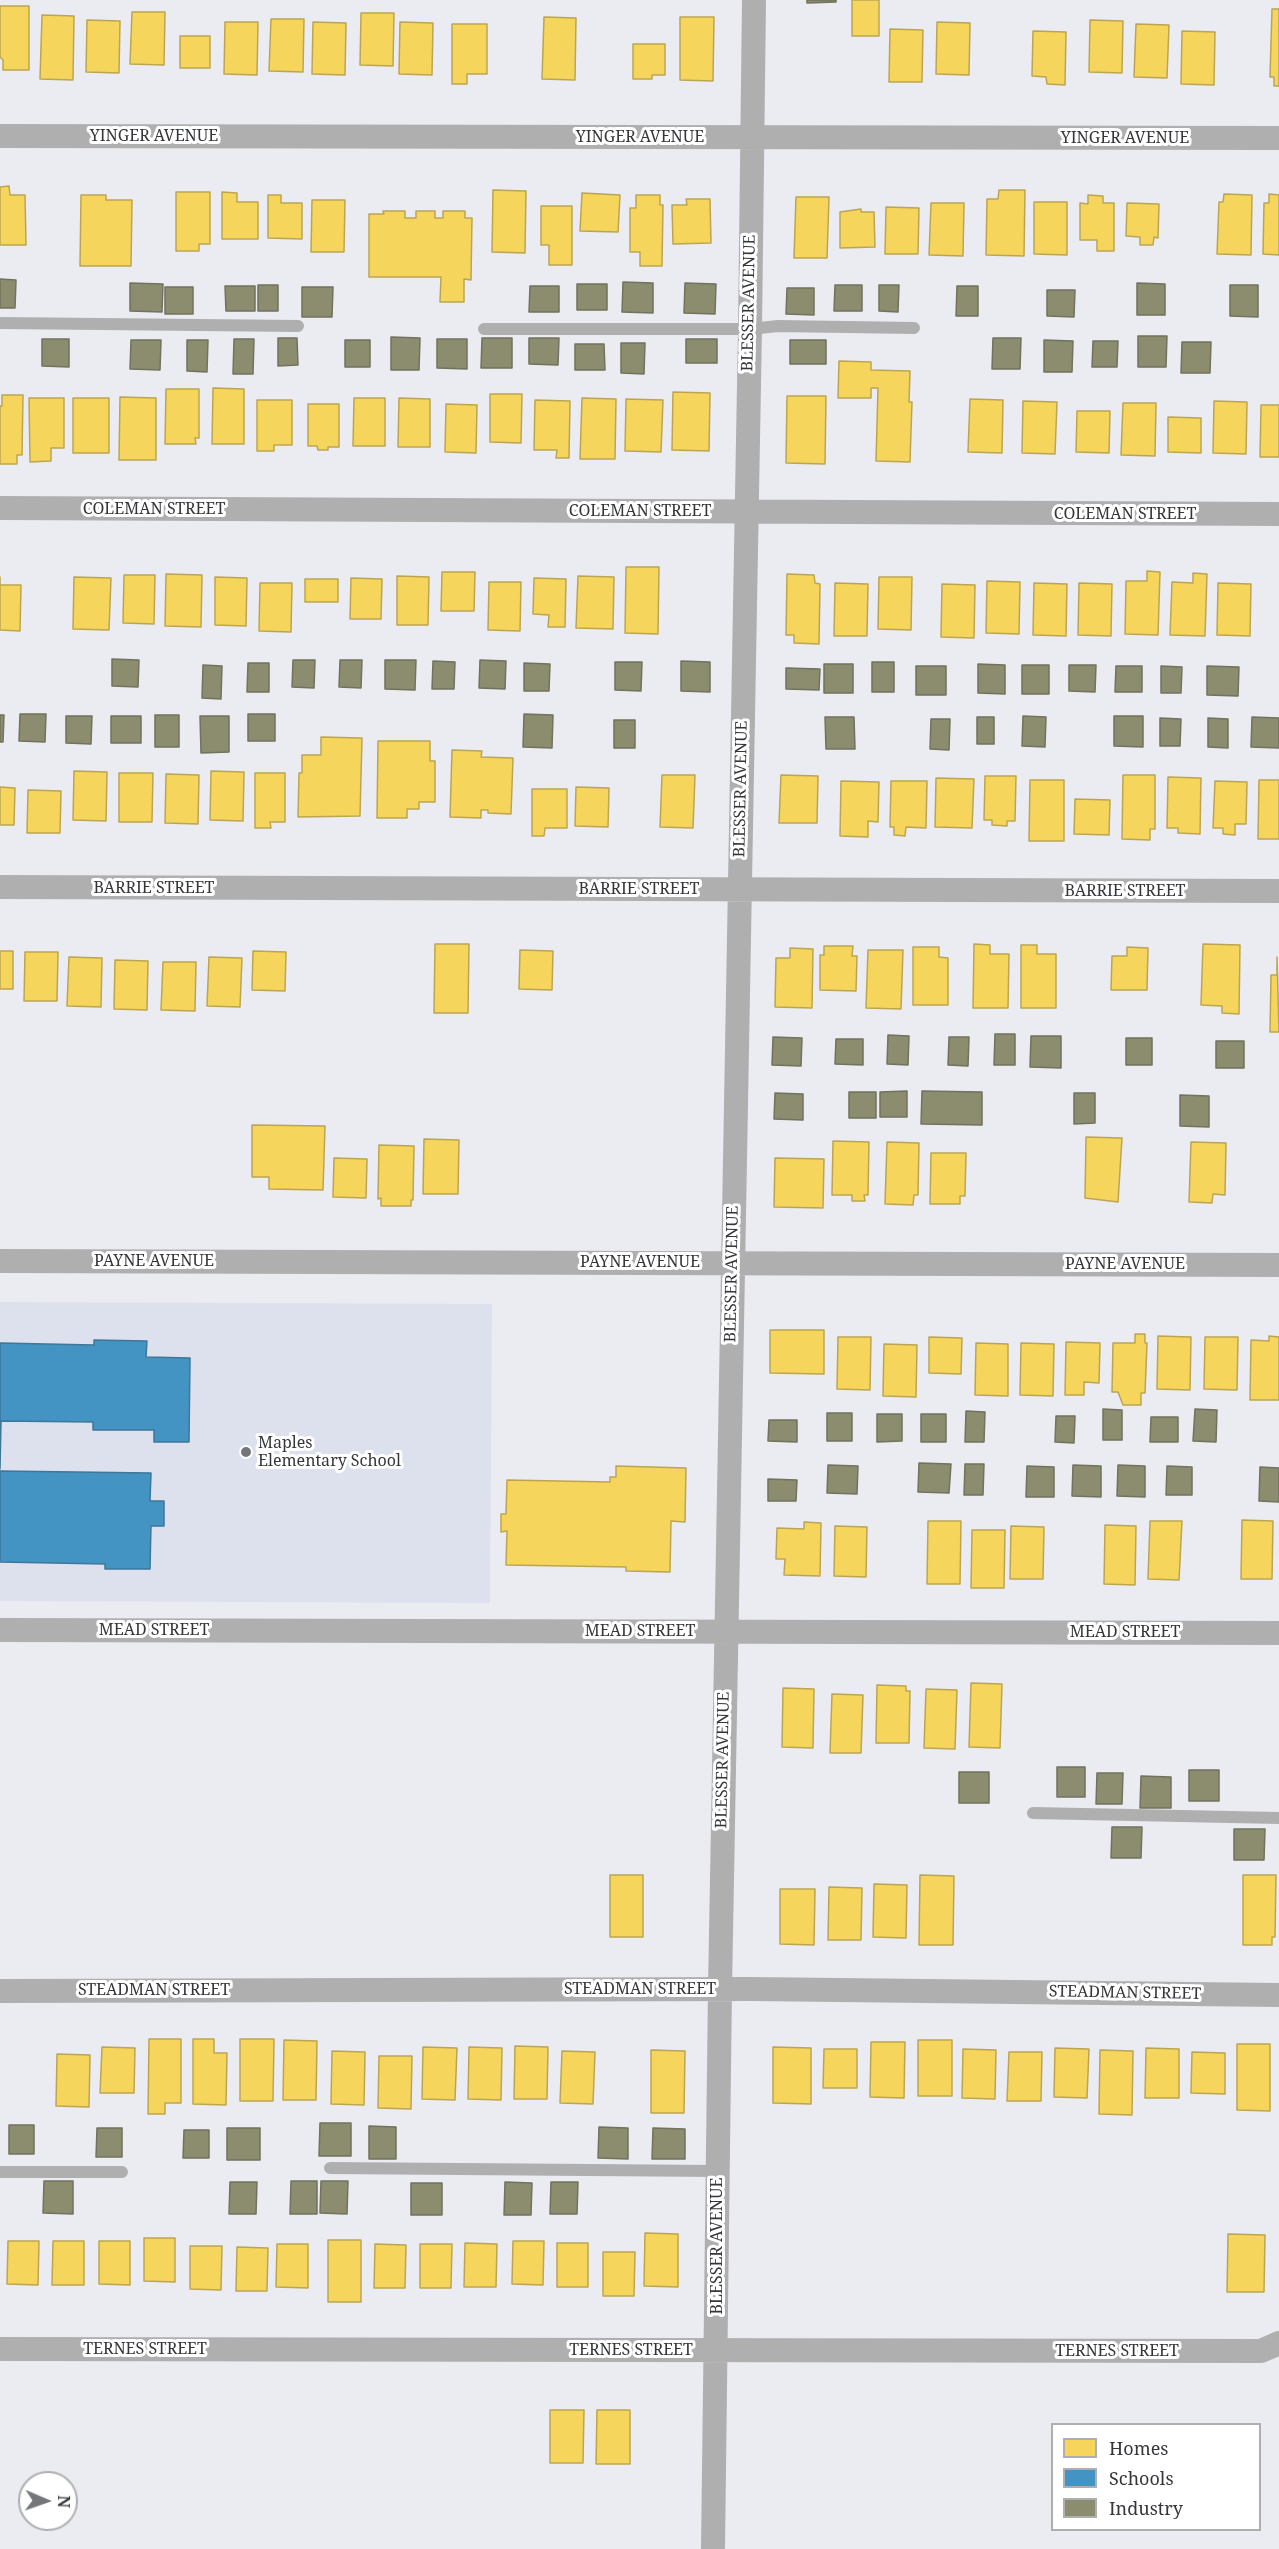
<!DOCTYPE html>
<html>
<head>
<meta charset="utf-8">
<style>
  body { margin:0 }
  #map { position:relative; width:1279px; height:2549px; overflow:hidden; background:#eaecf2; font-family:"Noto Serif",serif }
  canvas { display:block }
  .legend { position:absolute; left:1051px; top:2423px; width:210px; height:108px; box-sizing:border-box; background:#fff; border:2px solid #aeafb0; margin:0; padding:8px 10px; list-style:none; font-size:18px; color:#343639 }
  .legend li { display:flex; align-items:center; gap:12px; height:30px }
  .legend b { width:30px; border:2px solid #aeafb0 }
  .north { position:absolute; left:18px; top:2471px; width:60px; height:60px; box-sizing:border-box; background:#fff; border:2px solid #aeafb0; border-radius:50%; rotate:92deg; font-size:16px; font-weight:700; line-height:24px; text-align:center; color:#343639 }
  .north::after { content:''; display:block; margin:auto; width:21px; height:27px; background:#74767a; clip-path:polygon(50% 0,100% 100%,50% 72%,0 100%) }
</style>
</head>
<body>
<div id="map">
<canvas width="1279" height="2549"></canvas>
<ul class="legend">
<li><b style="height:16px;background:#f6d55c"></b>Homes</li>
<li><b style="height:16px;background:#4393c3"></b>Schools</li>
<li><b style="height:16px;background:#8c8c6e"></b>Industry</li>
</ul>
<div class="north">N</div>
</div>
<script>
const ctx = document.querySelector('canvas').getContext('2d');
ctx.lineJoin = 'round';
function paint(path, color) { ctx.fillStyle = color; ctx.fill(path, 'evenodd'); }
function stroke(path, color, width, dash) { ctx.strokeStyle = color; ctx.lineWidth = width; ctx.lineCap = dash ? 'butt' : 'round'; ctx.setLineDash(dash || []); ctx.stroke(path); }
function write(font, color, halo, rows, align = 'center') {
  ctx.font = font + ' "Noto Serif",serif'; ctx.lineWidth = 6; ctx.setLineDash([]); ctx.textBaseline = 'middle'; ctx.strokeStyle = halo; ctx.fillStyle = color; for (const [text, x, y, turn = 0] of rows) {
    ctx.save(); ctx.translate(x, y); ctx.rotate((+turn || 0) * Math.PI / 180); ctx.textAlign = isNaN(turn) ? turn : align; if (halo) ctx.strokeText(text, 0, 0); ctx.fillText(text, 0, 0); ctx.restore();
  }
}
const built = new Path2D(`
  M0,1302L492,1304L490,1603L0,1601Z`);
const homes = new Path2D(`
  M852,0H879V36H852Z
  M0,6H29V70H3V60L0,57Z
  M1272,9H1279V86H1274V77H1270Z
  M132,12H165L164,65L130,64Z
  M361,13H394L393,66L360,65Z
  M42,15L74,16L73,80L40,79Z
  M544,17L576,18L575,80L542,79Z
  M680,17H714L713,81L680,80Z
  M271,19H304L303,72L269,71Z
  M87,20L120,21L119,73L86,72Z
  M1090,20L1123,21L1122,73L1089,72Z
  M225,22H258L257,75L224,74Z
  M313,22L346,23L345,75L312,74Z
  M400,22L433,23L432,75L399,74Z
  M937,22L970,23L969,75L936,74Z
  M452,24H487V74H467V84H452Z
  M1136,24L1169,25L1167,78L1134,77Z
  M890,29L923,30L922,82H889Z
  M1033,31L1066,32L1065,85L1047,84L1046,77L1032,76Z
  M1182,31L1215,32L1214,85L1181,84Z
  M180,36H210V68H180Z
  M633,44H665V75H652V79H633Z
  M9,186L10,195H25L26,245H0V187Z
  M493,190L526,191L525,253L492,252Z
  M999,190H1025L1024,256L986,255L987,199H998Z
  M176,192H210V244H199V251H176Z
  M222,192L237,193V202H258V239H222Z
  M582,193L620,195L618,232L580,231Z
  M1224,194L1252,195L1251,255L1217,254L1219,202H1223Z
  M1269,194L1279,195V255L1263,254L1264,203H1269Z
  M81,195H106V200H132L131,266H80Z
  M268,195H281V203H302V239L268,238Z
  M636,195H660V205H663L662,266H640V252H630V208H636Z
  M1088,195L1103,196V203H1114V251H1097V240H1080V203L1088,204Z
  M796,197H829L827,258H794Z
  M686,199H710L711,243L673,244L672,205H687Z
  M312,200H345L344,252H311Z
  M1034,202H1067V255L1034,254Z
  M931,203H964L963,256L929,255Z
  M1127,203L1159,204L1158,238L1154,237L1153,245H1140V237L1126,236Z
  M541,206H572V265H549V245H541Z
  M886,207L919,208L918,254H885Z
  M861,209V212H874L875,247L840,248V212Z
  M383,211H405V218H416V211H435V218H443V211H465V218H472L471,280L464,279V302H440L441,277H369V214H384Z
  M839,361L871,362V370L910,371L909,402H912L910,462L876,461L878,388H871V398H838Z
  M213,388L244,389V444H212Z
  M166,389H199V438H195L196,444H165Z
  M673,392L710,393L709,451L672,450Z
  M490,394H522L521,443L490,442Z
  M2,395H23L22,455H17V464H0V406H2Z
  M787,396H826L825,464L786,463Z
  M120,397L156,398V460H119Z
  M29,398H64V448H51V461L30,462Z
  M73,398H109V453H73Z
  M354,398H385V446H353Z
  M399,398L430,399V447H398Z
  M582,398L616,399L615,459H580Z
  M626,399L663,400L661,452L625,451Z
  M970,399L1003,400L1002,453L968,452Z
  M257,400H292V445H274V451H257Z
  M535,400L570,401L569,458H556L557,450H534Z
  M1023,401L1057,402L1055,454L1022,453Z
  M1214,401L1247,402L1246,454L1213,453Z
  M1123,403H1156L1155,456L1121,455Z
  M308,404H339V447H328V450H318L317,446H308Z
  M446,404L477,405L476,453L445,452Z
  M1261,405H1279V457H1260Z
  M1077,411H1110L1109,453L1076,452Z
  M1168,417L1201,418V453L1168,452Z
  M626,567H659L658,634L625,633Z
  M1147,571L1160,572L1158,635L1125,634L1126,581H1147Z
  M442,572H475L474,611H441Z
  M1193,573L1207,574L1205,636L1170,635L1172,582L1193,583Z
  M166,574L202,575L201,627L165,626Z
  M787,574L814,575L815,583L820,584L819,644L794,643V635H786Z
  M124,575H155L154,624L123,623Z
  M397,576L429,577L428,625H397Z
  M578,576L614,577L613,629L576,628Z
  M0,577V585H21L20,631L0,630Z
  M74,577L111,578L109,630L73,629Z
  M215,577L247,578L246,626L215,625Z
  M879,577H912L911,630L878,629Z
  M351,578L382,579L381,619H350Z
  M534,578L566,579L565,627H548L549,615L533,614Z
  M305,579H338V602H305Z
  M987,581L1020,582L1019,634L986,633Z
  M489,582H521L520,631L488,630Z
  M260,583H292L291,632L259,631Z
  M835,583L868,584L867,636H834Z
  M1034,583L1067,584L1066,636L1033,635Z
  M1079,583L1112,584L1111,636L1078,635Z
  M1218,583L1251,584L1250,636L1217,635Z
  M942,584L975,585L974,638L941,637Z
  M321,737L362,738L360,816L298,817L299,773H302V755H321Z
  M378,741H430V761H435V802H419V809H407V818H377Z
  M452,750L482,751L481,757L513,758L511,814L488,813V810H481V818L450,817Z
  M74,771L107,772L106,821L73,820Z
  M211,771L244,772L243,821L210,820Z
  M119,773H153L152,822H119Z
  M255,773H285V822H270L271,828H255Z
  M166,774L199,775L198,824L165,823Z
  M662,775H695L693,828L660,827Z
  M781,775L818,776L817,823H779Z
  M1123,775H1155V829H1150V840L1122,839Z
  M985,776H1016L1015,821H1007V826L992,825V820H984Z
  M1168,777L1201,778L1200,834L1178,833V828H1167Z
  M936,778L974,779L972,828L935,827Z
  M1030,780H1064V841H1029Z
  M1259,780H1279V839H1258Z
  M841,781L879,782L878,822L868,821V837L840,836Z
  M891,781H927L926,828L906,827L905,836L894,835V827H890Z
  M1215,781L1247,782L1246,824H1235V835L1223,834V828H1213Z
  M0,787L15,788L14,825H0Z
  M576,787L609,788L608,827L575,826Z
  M532,789H567V828H545L544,836H532Z
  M28,790L61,791L60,833H27Z
  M1075,799L1110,800L1109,835L1074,834Z
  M435,944H469L468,1013H434Z
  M974,944L990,945V954H1009L1008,1008H973Z
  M1203,944L1240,945L1239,1014L1222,1013V1006L1201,1005Z
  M1021,945H1037V954H1056V1008H1021Z
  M824,946H853L852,956H857L856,991L820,990V955H824Z
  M913,947H939V957L948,958V1005H913Z
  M1127,947L1148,948L1147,990H1111L1112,956H1127Z
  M790,948L813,949L812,1008L775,1007L776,958H790Z
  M520,950L553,951L552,990L519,989Z
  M868,950H903L901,1009L866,1008Z
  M0,951H13V989H0Z
  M253,951L286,952L285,991L252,990Z
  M25,952H58L57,1001H24Z
  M69,957L102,958L101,1007L67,1006Z
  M209,957L242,958L240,1007L207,1006Z
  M1277,957L1279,1032H1270L1271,975H1277Z
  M115,960L148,961L147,1010L114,1009Z
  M163,962H196L195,1011L161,1010Z
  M252,1125L325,1126L323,1190L269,1189V1177H252Z
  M1086,1137L1122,1138L1118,1202L1085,1198Z
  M424,1139L459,1140L458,1194H423Z
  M833,1141L869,1142L868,1195H864L865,1201H852V1195H832Z
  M887,1142L919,1143L918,1195H914L913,1205L885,1204Z
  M1191,1142L1226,1143L1225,1195L1213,1194L1212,1203L1189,1202Z
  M379,1145L414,1146L413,1200H411V1206H381V1198L378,1199Z
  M931,1153H966L965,1196H960V1204H930Z
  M334,1158L367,1159L366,1198L333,1197Z
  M775,1158L824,1159L823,1208L774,1207Z
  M770,1330H824V1374L770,1373Z
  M1135,1334H1145V1343H1147L1145,1393H1141V1405H1123L1118,1392H1112L1113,1343H1135Z
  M1158,1336L1191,1337L1190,1390L1157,1389Z
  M1269,1336L1279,1337V1400H1250L1251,1340L1269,1341Z
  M838,1337H871L870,1390L837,1389Z
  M929,1337L962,1338L961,1374L929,1373Z
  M1205,1337H1238L1237,1390L1204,1389Z
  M1066,1342L1100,1343L1099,1383L1084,1382V1395H1065Z
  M976,1343L1008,1344V1396L975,1395Z
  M1021,1343L1054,1344L1053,1396L1020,1395Z
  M884,1344L917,1345L916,1397L883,1396Z
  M616,1466L686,1468L685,1522L671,1521L670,1572L626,1571V1567L506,1565L507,1531L501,1532V1514H506L507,1480L610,1482V1477H616Z
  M1242,1520L1273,1521L1272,1579H1241Z
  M928,1521H961L960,1584H927Z
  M1150,1521H1182L1179,1580L1148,1579Z
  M804,1522L821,1523L820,1576L784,1575L785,1559H776L777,1528L804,1529Z
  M1105,1525L1136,1526L1135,1585L1104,1584Z
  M835,1526L867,1527L866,1577L834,1576Z
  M1011,1526L1044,1527L1043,1579H1010Z
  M972,1530H1005L1004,1588H971Z
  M971,1683L1002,1684L1000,1748L969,1747Z
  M877,1685L906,1686V1691H910L909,1743H876Z
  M783,1688L814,1689L813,1748L782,1747Z
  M926,1689L957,1690L955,1749L924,1748Z
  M832,1694L863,1695L861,1753H830Z
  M610,1875H643V1937H610Z
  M920,1875L954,1876L953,1945H919Z
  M1243,1875H1276L1275,1937H1272V1945H1243Z
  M874,1884L907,1885L906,1938L873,1937Z
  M829,1887L862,1888L861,1940H828Z
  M780,1889H815L814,1945L780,1944Z
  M149,2039H181V2103H165V2114H148Z
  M193,2039H214V2053H227L226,2105L193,2104Z
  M240,2039H274L273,2101H240Z
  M284,2040L317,2041L316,2100H283Z
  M918,2040H952V2096H918Z
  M871,2042H905L904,2098L870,2097Z
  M1237,2044H1270V2111L1237,2110Z
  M515,2046L548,2047L547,2099H514Z
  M102,2047L135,2048L134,2093H100Z
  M423,2047L457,2048L455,2100L422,2099Z
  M469,2047L502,2048L501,2100L468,2099Z
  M773,2047L811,2048V2104L773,2103Z
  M1055,2048L1089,2049L1087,2098L1054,2097Z
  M1146,2048L1179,2049V2098H1145Z
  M824,2049H857V2088H823Z
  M963,2049L996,2050L995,2099L962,2098Z
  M651,2050L685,2051L684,2113H651Z
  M1100,2050L1133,2051L1132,2115L1099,2114Z
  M332,2051L365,2052L364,2105L331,2104Z
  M562,2051L595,2052L593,2104L560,2103Z
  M1009,2052H1042L1041,2101H1007Z
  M1192,2052L1225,2053V2094L1191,2093Z
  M57,2054L90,2055L89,2107L56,2106Z
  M379,2056H412L411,2109L378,2108Z
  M645,2233L678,2234V2287L644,2286Z
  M1228,2234L1265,2235L1264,2292H1227Z
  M144,2238H175V2282L144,2281Z
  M328,2240H361V2302H328Z
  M8,2241H39L38,2285L7,2284Z
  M53,2241H84V2285H52Z
  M99,2241H130V2285L99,2284Z
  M513,2241H544L543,2285L512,2284Z
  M465,2243L497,2244L496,2287H464Z
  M557,2243H588V2287H557Z
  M277,2244H308V2288L276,2287Z
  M375,2244L406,2245L405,2288H374Z
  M420,2244H452L451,2288H420Z
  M190,2246H222L221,2290L190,2289Z
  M237,2247L268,2248L267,2291H236Z
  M603,2252H635L634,2296H603Z
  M550,2410H584L583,2463H550Z
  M597,2410H630V2464H596Z`);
const schools = new Path2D(`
  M94,1340L147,1341L146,1357L190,1358L189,1442H154V1430H93V1422L1,1421L0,1469V1343L94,1345Z
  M0,1471L151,1473L150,1501H164V1526H151L150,1569H105V1564L0,1562Z`);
const industry = new Path2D(`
  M807,0H836V2L807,3Z
  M0,279L16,280L15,308H0Z
  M623,282L653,283V313L622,312Z
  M130,283L163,284L162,312L130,311Z
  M685,283L716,284L715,314L684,313Z
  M1137,283L1165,284V315H1137Z
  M577,284H607V310H577Z
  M258,285H278V311H258Z
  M835,285H862V311H834Z
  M879,285H899L898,312L879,311Z
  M1230,285H1258V317L1230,316Z
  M225,286H255V311H226Z
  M530,286H559V312H529Z
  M957,286H978V316H956Z
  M165,287H193V314H165Z
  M302,287H333L332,317H302Z
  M787,288H814V315L786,314Z
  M1047,290H1075L1074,317L1047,316Z
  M1138,336H1167L1166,367H1138Z
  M391,337L420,338L419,370H391Z
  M278,338H297L298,365L278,366Z
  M482,338H512V368H481Z
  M529,338H559L558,365L529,364Z
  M993,338H1021L1020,369H992Z
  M42,339H69V367L42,366Z
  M234,339H254L253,374H233Z
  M437,339H467V369L437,368Z
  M686,339H717V363H686Z
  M131,340H161L160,370L130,369Z
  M187,340H208L207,372L187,371Z
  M345,340H370V367H345Z
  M790,340H826V364H790Z
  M1044,340L1073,341L1072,372H1044Z
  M1093,341H1118L1117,367H1092Z
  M1182,342H1211L1210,373H1181Z
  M621,343H645L644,374L621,373Z
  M575,344H604L605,370H575Z
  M112,659L139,660L138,687L112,686Z
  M293,660H315L314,688L292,687Z
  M340,660H362L361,688L339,687Z
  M385,660H416L415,690L385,689Z
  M480,660L506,661L505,689L479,688Z
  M433,661L455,662L454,689H432Z
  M681,661L710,662V692L681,691Z
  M615,662H642L641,691L615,690Z
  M872,662H894V692H872Z
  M248,663H269V692H247Z
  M524,663L550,664L549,691H524Z
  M824,664H853V693H824Z
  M978,664L1005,665V694L978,693Z
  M203,665L222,666L221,699L202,698Z
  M1022,665H1049V694H1022Z
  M1069,665H1096L1095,692L1069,691Z
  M916,666H946V695H916Z
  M1116,666H1142V692H1115Z
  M1161,666L1182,667L1181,693H1161Z
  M1207,666L1239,667L1238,696L1207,695Z
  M786,668L820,669L819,690L786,689Z
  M20,714H46L45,742L19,741Z
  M248,714H275V741H248Z
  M524,714L553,715L552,748L523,747Z
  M0,715H4L3,742H0Z
  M155,715H179V747H155Z
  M66,716H92L91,744L66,743Z
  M111,716H141V743H111Z
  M200,716H229V752L201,753Z
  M1023,716L1046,717L1045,747L1022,746Z
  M1114,716H1143V747L1114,746Z
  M825,717H854L855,749H826Z
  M977,717H994V744H977Z
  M1252,717L1279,718V748L1251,747Z
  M1160,718L1181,719L1180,746H1160Z
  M1208,718L1228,719V748L1208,747Z
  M931,719H950L949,750L930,749Z
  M614,720H635V748H614Z
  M995,1034H1015V1065H994Z
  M888,1035L909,1036L908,1065L887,1064Z
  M1031,1036H1061V1068L1030,1067Z
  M773,1037L802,1038L801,1066L772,1065Z
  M949,1037H969L968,1066L948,1065Z
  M1126,1038H1152V1065H1126Z
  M836,1039H863V1065L835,1064Z
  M1216,1041H1244V1068H1216Z
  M907,1091V1117H880V1092Z
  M922,1091L982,1092V1125L921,1124Z
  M849,1092H876V1118H849Z
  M775,1093L803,1094V1120L774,1119Z
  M1074,1093H1095V1123L1074,1124Z
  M1180,1095L1209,1096V1127L1180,1126Z
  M1103,1409L1122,1410V1440H1103Z
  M1195,1409L1217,1410L1216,1442L1193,1441Z
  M966,1411L985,1412L984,1442H965Z
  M827,1413H852V1441H827Z
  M877,1414H902V1441L877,1442Z
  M921,1414H946V1442H921Z
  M1056,1416H1075L1074,1443L1055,1442Z
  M1151,1417H1178V1442H1150Z
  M769,1420H797V1442L768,1441Z
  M919,1463L951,1464L949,1493L918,1492Z
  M965,1464H984L983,1495H964Z
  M828,1465L858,1466L857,1494L827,1493Z
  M1073,1465L1101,1466V1497L1072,1496Z
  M1118,1465L1145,1466V1497L1117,1496Z
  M1027,1466L1054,1467V1497H1026Z
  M1167,1466L1192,1467V1495H1166Z
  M1260,1467L1279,1468V1502L1259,1501Z
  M768,1479L797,1480L796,1501H768Z
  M1057,1767H1085V1797H1057Z
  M1189,1770H1219V1801H1189Z
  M959,1772H989V1803H959Z
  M1097,1773H1123L1122,1804H1096Z
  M1141,1776L1171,1777V1808H1140Z
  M1112,1827H1142L1141,1858H1111Z
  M1234,1829H1265L1264,1860H1234Z
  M320,2123H351V2156H319Z
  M9,2125H34V2154H9Z
  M369,2126L396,2127V2159H369Z
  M599,2127L628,2128V2159L598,2158Z
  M97,2128H122V2157H96Z
  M227,2128H260V2160H227Z
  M653,2128L685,2129V2159H652Z
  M184,2130H209V2158H183Z
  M44,2181H73V2214L43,2213Z
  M291,2181H317V2214H290Z
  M321,2181H348L347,2214L320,2213Z
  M230,2182H257L256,2214H229Z
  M505,2182L532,2183L531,2215H504Z
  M551,2182H578L577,2214H550Z
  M411,2183H442V2215H411Z`);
const service = new Path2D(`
  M0,323L298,326
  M484,329H750L778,326L914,328
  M1033,1813L1279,1818
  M330,2168L718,2171
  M0,2172H122`);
const minor = new Path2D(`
  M0,136L1279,138
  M0,508L1279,514
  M0,887L1279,891
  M0,1261L1279,1265
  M0,1630L1279,1633
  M0,1991L750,1989L1279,1995
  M0,2349L1261,2351L1279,2343
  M713,2549L720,1989L750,329L754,0`);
const markers = [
  [246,1452,6,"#74767a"]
];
const streetNames = [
  ["YINGER AVENUE",154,136],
  ["YINGER AVENUE",640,137],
  ["YINGER AVENUE",1125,138],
  ["BLESSER AVENUE",749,303,-89],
  ["COLEMAN STREET",154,509],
  ["COLEMAN STREET",640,511],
  ["COLEMAN STREET",1125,514],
  ["BLESSER AVENUE",741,789,-89],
  ["BARRIE STREET",154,888],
  ["BARRIE STREET",639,889],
  ["BARRIE STREET",1125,891],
  ["PAYNE AVENUE",154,1261],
  ["PAYNE AVENUE",640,1262],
  ["PAYNE AVENUE",1125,1264],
  ["BLESSER AVENUE",732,1274,-89],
  ["MEAD STREET",154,1630],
  ["MEAD STREET",640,1631],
  ["MEAD STREET",1125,1632],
  ["BLESSER AVENUE",723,1760,-89],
  ["STEADMAN STREET",640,1989],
  ["STEADMAN STREET",154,1990],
  ["STEADMAN STREET",1125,1993,1],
  ["BLESSER AVENUE",717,2246,-90],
  ["TERNES STREET",145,2349],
  ["TERNES STREET",631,2350],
  ["TERNES STREET",1117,2351]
];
const poiNames = [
  ["Maples",258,1443],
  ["Elementary School",258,1461]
];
paint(built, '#dce1ed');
paint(homes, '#f6d55c');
stroke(homes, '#bca552', 1.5);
paint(schools, '#4393c3');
stroke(schools, '#3e779a', 1.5);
paint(industry, '#8c8c6e');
stroke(industry, '#72725e', 1.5);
stroke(service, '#b0afaf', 12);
stroke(minor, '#b0afaf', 24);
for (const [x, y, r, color] of markers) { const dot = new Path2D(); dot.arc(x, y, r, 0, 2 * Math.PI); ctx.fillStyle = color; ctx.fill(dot); stroke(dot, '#fff', 2); }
write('16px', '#343639', '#fff', streetNames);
write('16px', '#343639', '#fff', poiNames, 'left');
</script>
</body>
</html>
